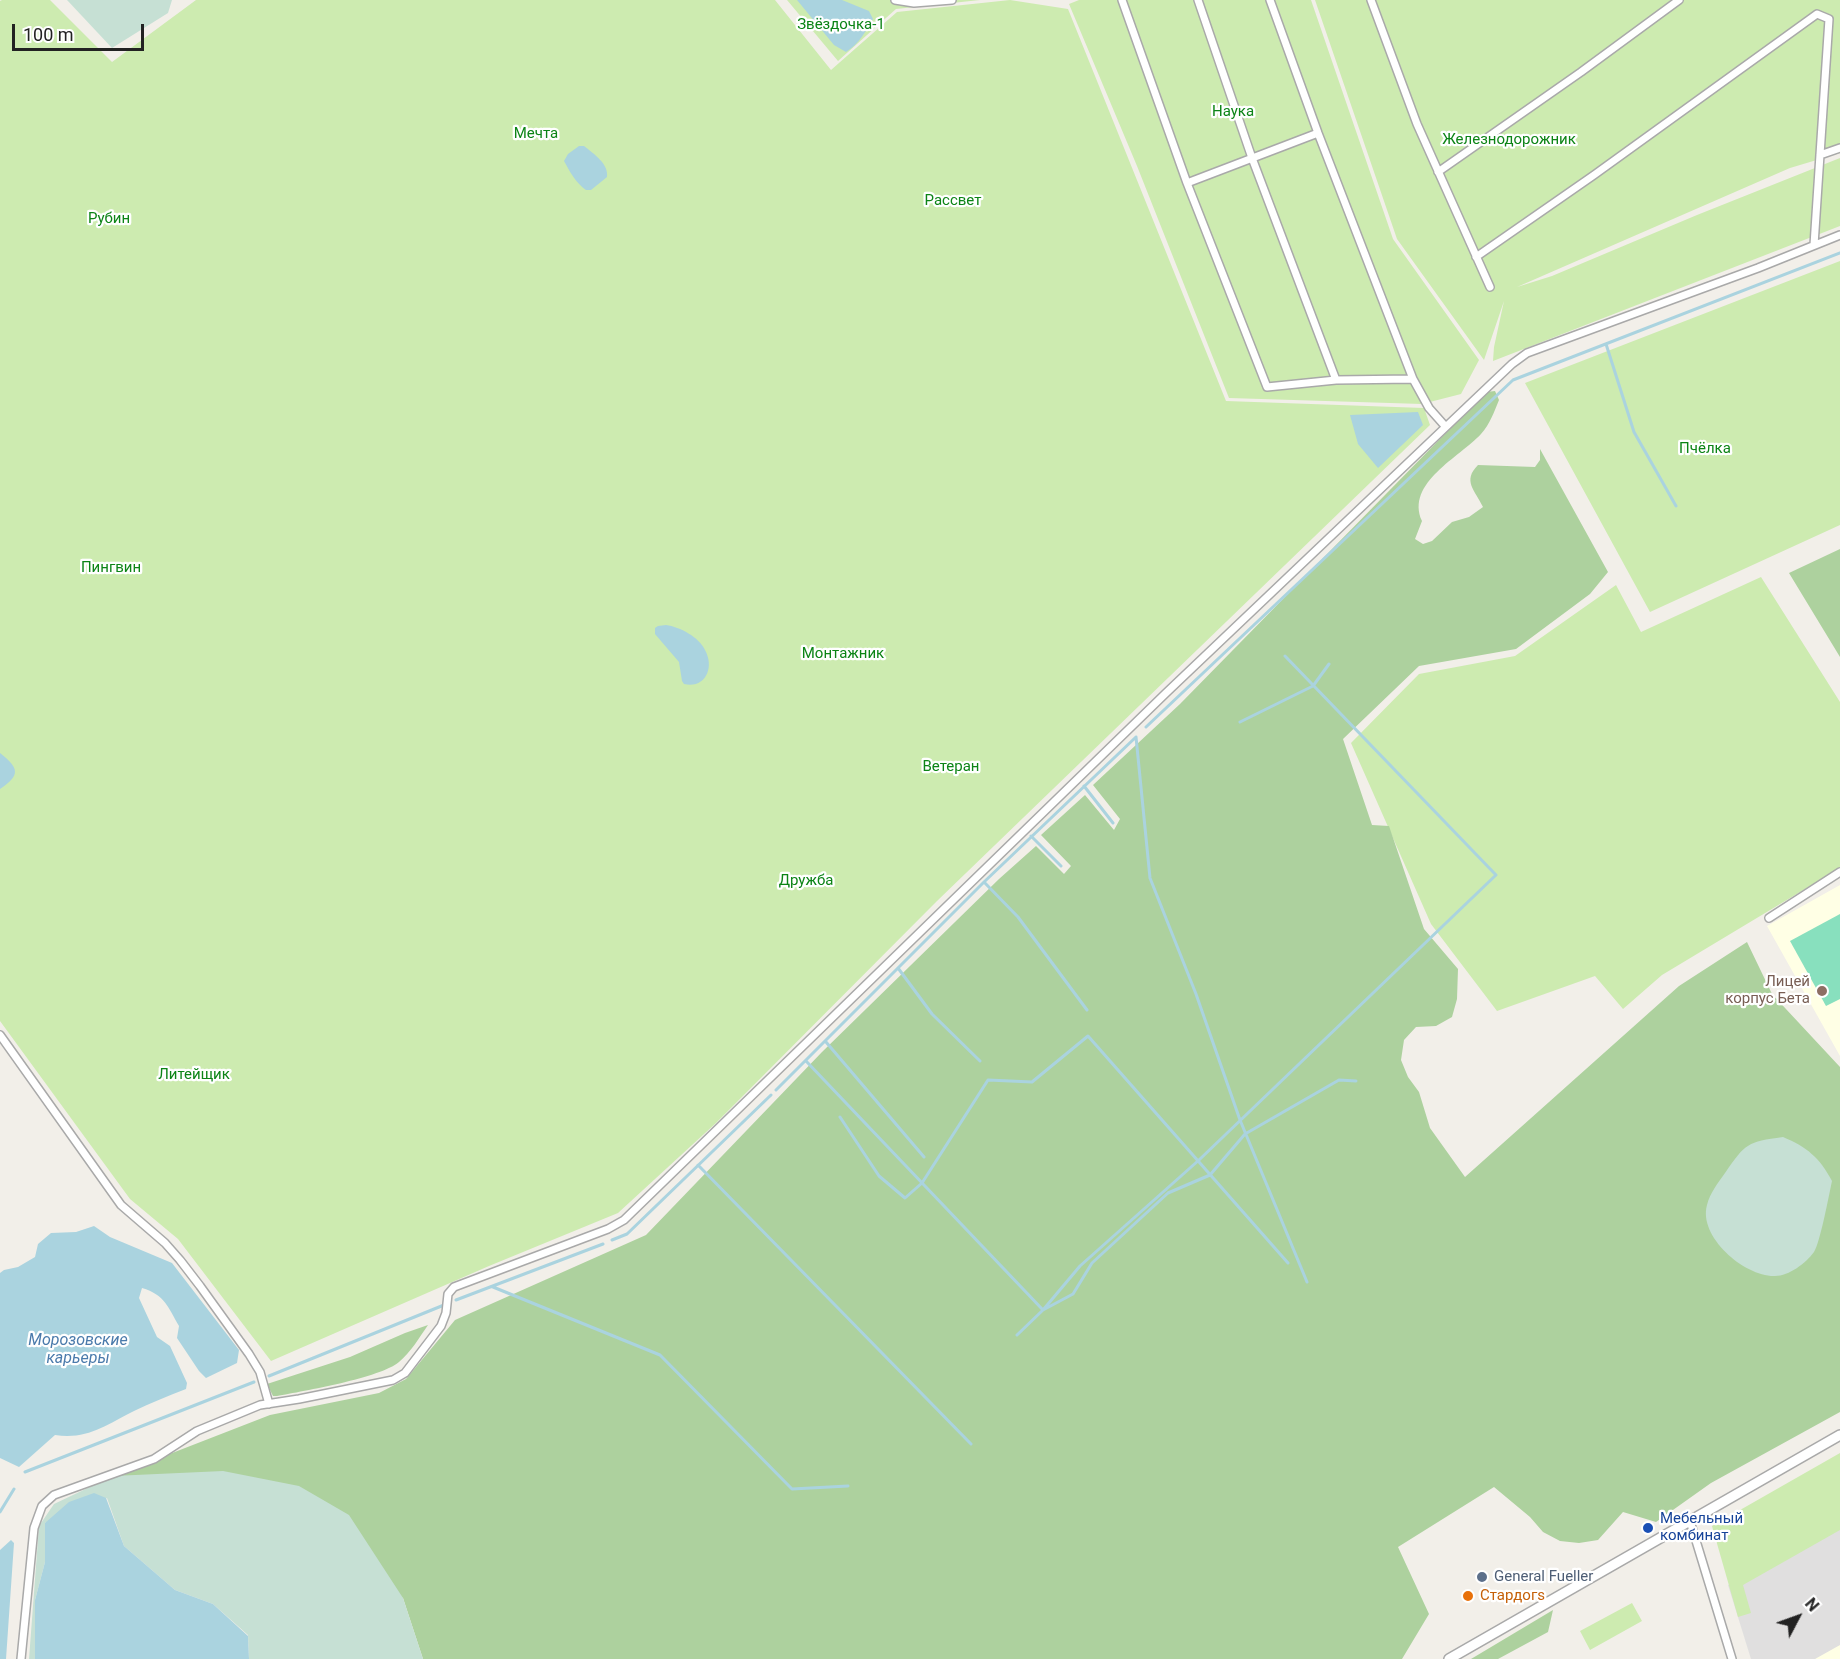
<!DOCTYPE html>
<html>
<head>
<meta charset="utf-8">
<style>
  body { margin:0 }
  #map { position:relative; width:1840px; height:1659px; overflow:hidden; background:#f2efe9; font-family:Roboto,sans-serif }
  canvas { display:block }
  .north { position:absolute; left:1768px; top:1587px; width:60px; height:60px; -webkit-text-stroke:4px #fff; paint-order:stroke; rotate:49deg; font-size:16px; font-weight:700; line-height:24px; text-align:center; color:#222 }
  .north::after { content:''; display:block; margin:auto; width:21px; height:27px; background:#222; clip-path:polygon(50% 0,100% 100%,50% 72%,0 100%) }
  .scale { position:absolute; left:12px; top:24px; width:132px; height:27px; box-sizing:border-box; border:3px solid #222; border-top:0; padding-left:8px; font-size:18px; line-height:21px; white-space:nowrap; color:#222; -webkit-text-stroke:4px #fff; paint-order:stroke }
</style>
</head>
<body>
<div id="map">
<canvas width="1840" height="1659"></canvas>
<div class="north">N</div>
<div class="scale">100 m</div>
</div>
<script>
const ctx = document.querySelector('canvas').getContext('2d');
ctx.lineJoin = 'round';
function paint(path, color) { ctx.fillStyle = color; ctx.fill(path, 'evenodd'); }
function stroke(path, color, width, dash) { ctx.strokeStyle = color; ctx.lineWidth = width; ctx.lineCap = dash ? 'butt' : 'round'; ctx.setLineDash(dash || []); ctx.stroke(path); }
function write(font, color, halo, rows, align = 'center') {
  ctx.font = font + ' Roboto,sans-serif'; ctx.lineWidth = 4.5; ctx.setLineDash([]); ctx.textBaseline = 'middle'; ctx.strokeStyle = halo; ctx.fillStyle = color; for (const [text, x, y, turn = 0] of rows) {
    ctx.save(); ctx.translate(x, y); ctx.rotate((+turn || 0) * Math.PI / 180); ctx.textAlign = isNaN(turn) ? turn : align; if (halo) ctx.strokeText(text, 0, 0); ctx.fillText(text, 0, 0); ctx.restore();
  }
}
const residential = new Path2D(`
  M1840,1522V1659H1751L1728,1585Z`);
const education = new Path2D(`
  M1840,885V1056L1767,926Z
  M1840,1645V1659H1815Z`);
const grass = new Path2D(`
  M2,0H50L112,62L196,0H775L831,70L897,12L1010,0L1068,9L1226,401L1424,408L1430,425L937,901L716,1123L618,1213L489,1266L271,1361L178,1239L130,1199L0,1021V1Z
  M787,0H980L896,9L838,61Z
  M1079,0H1311L1393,239L1479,360L1461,394L1422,404L1229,398L1137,166L1069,4Z
  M1315,0H1840V153L1790,168L1517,287L1552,276L1697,215L1840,158V226L1493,361L1494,347L1504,301L1484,360L1397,239Z
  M1840,261V525L1650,612L1525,383Z
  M1761,577L1840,702V868L1662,975L1623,1009L1595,976L1497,1011L1431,924L1351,743L1419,674L1515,656L1616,585L1641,632Z
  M1840,1453V1530L1743,1585L1751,1613L1738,1617L1712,1526Z
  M1632,1603L1642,1621L1590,1650L1580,1631Z`);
const forest = new Path2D(`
  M1495,391L1499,400C1494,412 1490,424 1481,434C1460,457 1405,483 1422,521L1415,539L1423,544L1432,541L1452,522L1469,517L1483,507C1475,490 1462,481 1478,465L1535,467L1540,460V449L1608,572L1590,594L1516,649L1419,666L1343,739L1372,825L1389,826L1424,929L1458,969L1457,999L1452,1017L1436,1026L1416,1027L1404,1040L1401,1060L1408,1077L1419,1092L1430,1128L1465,1177L1679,986L1747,942L1772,994L1840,1067V1412L1711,1483L1656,1522L1623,1512L1598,1540L1579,1543L1560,1541L1543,1532L1530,1517L1494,1487L1398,1547L1429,1614L1402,1659H423L403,1598L113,1476L270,1415L379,1393L406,1379L455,1320L646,1235L822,1052L999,879L1036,846L1064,874L1071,866L1041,835L1085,795L1114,830L1120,819L1093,785L1180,704L1486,392Z
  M1840,549V657L1789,573Z
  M428,1325C419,1338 411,1352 399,1362C380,1378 304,1391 277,1396H273L267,1384L350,1357L405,1333Z
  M1553,1610L1548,1632L1498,1659H1471Z`);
const wetland = new Path2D(`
  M67,0H172L168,13L112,48Z
  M1783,1137C1807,1147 1820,1158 1832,1181C1829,1195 1820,1243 1814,1252C1806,1263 1789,1276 1775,1276C1745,1277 1698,1237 1707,1205C1710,1193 1718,1183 1725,1173C1746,1143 1747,1142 1783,1137Z
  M223,1471L299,1486L349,1515L403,1598L423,1659H249L248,1635L213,1604L175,1590L124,1546L107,1498L45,1523V1562L35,1600V1659H29L39,1526L54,1504L113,1476Z`);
const pitch = new Path2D(`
  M1840,914V999L1826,1006L1790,941Z`);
const water = new Path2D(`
  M797,0H842L869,11L873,19C866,31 859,44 846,52L834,45Z
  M579,146H584C594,154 609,164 607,177L591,190H586C576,183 570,172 564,161L568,154Z
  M1418,412L1423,425L1378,468L1358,444L1350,415Z
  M666,625C680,627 699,637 705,650C715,668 705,689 684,684L682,681L679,662L655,634V628L658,626Z
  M0,753C19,768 21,775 0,789Z
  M94,1226L110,1237L172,1263L239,1350L237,1363L206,1378L199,1371L177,1338L179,1326C168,1307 165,1295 142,1288L139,1298L157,1337L170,1346L187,1383L186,1389C168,1396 150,1403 134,1411C106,1425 87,1440 55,1435L19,1467L0,1458V1273L4,1270L18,1267L35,1257L38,1244L51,1233L76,1232Z
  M94,1493L106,1498L124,1546L175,1590L213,1604L248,1636L249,1659H35V1600L45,1562V1523L69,1502Z
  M11,1540L14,1543L6,1659H0V1550Z`);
const stream = new Path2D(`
  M1606,344L1634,432L1676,506
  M1240,722L1313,686L1329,664
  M1146,727L1513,380L1840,253
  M1136,737L1150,878L1196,994L1240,1120L1307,1282
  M1084,786L1113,823
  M1031,836L1061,866
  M984,882L1018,917L1087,1010
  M898,968L932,1014L980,1061
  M826,1042L924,1157
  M806,1061L1043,1310L1073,1294L1092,1263L1168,1193L1210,1175L1245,1134L1339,1080L1356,1081
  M776,1090L984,882L1136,737
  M840,1117L879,1176L905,1198L922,1183L988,1080L1032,1082L1088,1036L1288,1263
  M698,1165L971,1444
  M612,1240L627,1234L771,1095
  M493,1287L660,1355L792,1489L848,1486
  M456,1300L603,1244
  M1017,1335L1043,1310L1080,1266L1199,1160L1496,875L1285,656
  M269,1376L444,1305
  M25,1472L254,1382
  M0,1512L14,1489`);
const minor = new Path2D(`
  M895,0L914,3L952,0
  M1122,0L1187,183L1267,387L1336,380L1413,379L1429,408L1445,426
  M1198,0L1252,158L1336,380
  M1270,0L1318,133L1413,379
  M1371,0L1417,124L1490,287
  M1820,155L1840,148
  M1438,172L1581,72L1679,0
  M1187,183L1318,133
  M1476,257L1594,175L1817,14L1829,19L1814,245
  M1769,918L1840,872
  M0,1035L121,1205L165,1243L180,1260L200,1286L249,1354L260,1372L269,1404
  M1690,1521L1732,1659
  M21,1659L34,1528L42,1506L54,1495L154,1459L197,1431L260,1405L299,1399L393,1380L405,1373L441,1326L446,1313L448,1294L454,1287L608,1229L624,1220L1166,693L1512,364L1527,353L1758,268L1840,235`);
const tertiary = new Path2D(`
  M1449,1659L1840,1435`);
const markers = [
  [1822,991,6,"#8d6e63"],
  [1648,1528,6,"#1a4fb4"],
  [1482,1577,6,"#5c6f8a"],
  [1468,1596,6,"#e8710a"]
];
const parkNames = [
  ["Звёздочка-1",841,25],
  ["Наука",1233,112],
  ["Мечта",536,134],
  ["Железнодорожник",1509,140],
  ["Рассвет",953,201],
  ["Рубин",109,219],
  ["Пчёлка",1705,449],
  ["Пингвин",111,568],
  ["Монтажник",843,654],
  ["Ветеран",951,767],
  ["Дружба",806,881],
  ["Литейщик",194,1075]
];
const educationNames = [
  ["Лицей",1810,982],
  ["корпус Бета",1810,999]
];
const transitNames = [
  ["Мебельный",1660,1519],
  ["комбинат",1660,1536]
];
const serviceNames = [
  ["General Fueller",1494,1577]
];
const foodNames = [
  ["Стардогs",1480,1596]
];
const waterNames = [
  ["Морозовские",78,1341],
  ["карьеры",78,1359]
];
paint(residential, '#e0dfdf');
paint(education, '#ffffe5');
paint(grass, '#cdebb0');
paint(forest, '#add19e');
paint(wetland, '#c6e0d4');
paint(pitch, '#88e0be');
paint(water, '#aad3df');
stroke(stream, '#aad3df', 3);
stroke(minor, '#a9a9a9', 10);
stroke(tertiary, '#a9a9a9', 12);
stroke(minor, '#fff', 7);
stroke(tertiary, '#fff', 9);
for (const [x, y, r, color] of markers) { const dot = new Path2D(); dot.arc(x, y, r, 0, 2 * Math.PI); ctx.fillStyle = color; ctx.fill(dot); stroke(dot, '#fff', 2); }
write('15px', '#0c8416', '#fff', parkNames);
write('15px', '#785e54', '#fff', educationNames, 'right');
write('15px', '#164399', '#fff', transitNames, 'left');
write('15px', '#4e5e75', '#fff', serviceNames, 'left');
write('15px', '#c56008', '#fff', foodNames, 'left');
write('italic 16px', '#4a7aab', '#fff', waterNames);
</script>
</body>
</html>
